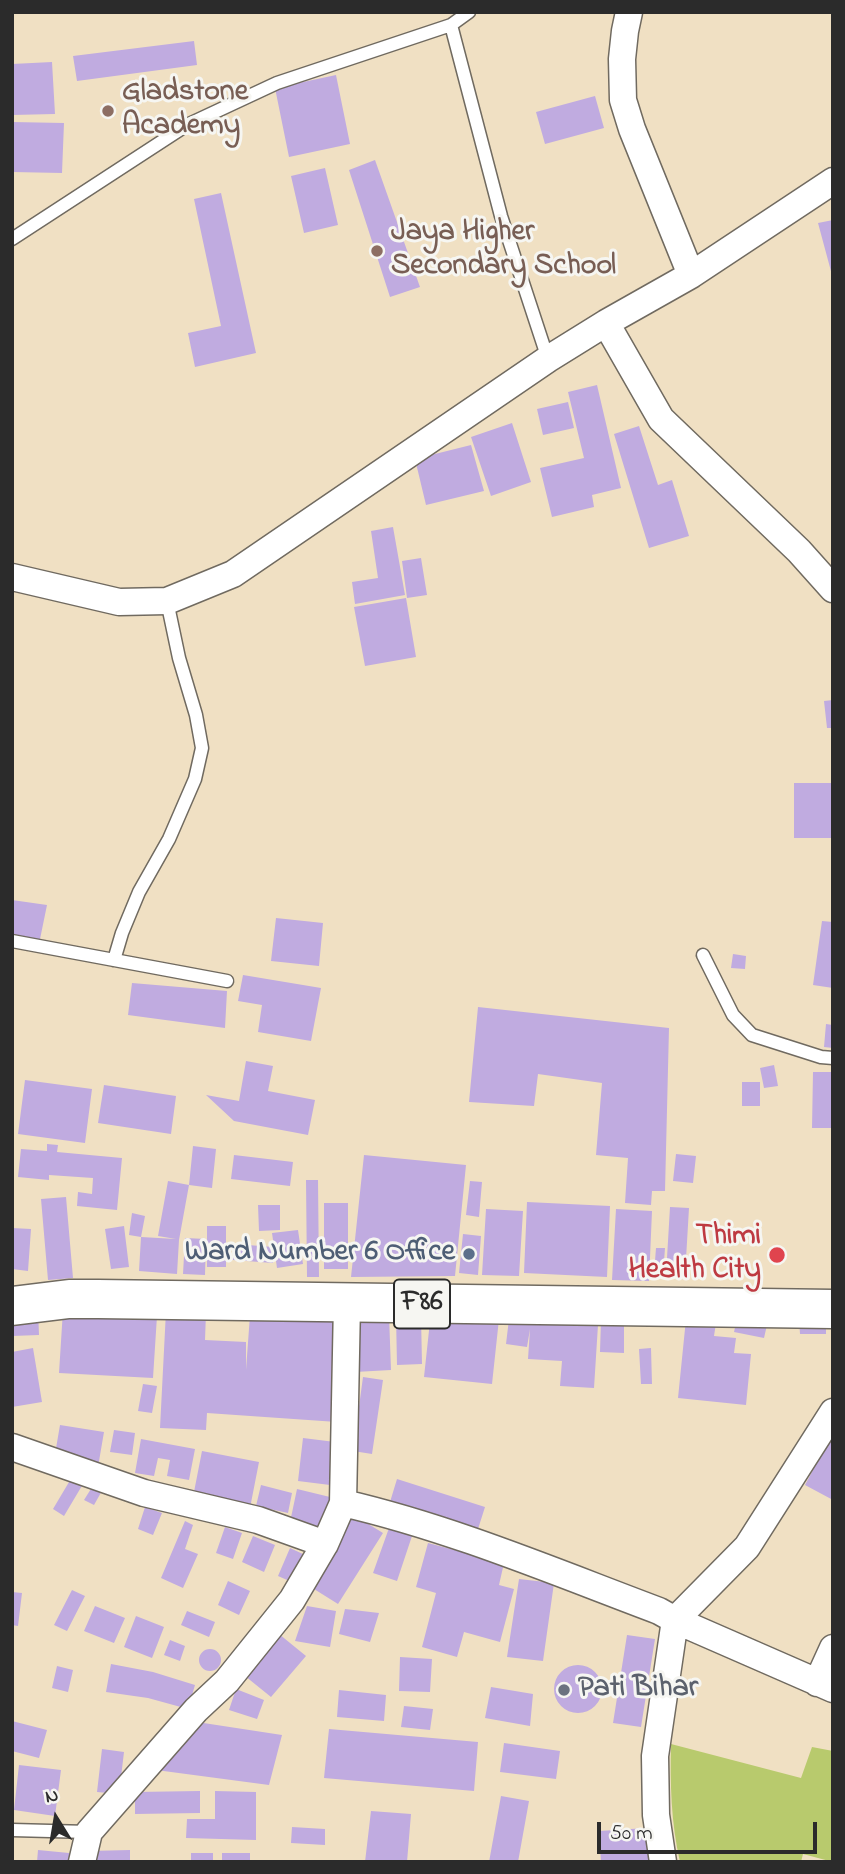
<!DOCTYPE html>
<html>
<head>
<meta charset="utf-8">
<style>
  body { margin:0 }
  #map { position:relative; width:845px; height:1874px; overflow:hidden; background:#f0e0c3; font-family:"Indie Flower",sans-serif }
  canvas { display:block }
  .frame { position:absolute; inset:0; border:14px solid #2b2b2b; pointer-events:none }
  .north { position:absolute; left:21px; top:1783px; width:70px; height:70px; -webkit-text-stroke:5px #f6f6f2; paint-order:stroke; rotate:349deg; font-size:19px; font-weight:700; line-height:28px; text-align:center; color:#2b2b2b }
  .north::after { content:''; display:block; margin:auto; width:24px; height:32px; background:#2b2b2b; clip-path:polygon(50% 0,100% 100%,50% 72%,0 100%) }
  .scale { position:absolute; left:597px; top:1822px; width:220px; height:32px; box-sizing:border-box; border:4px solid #2b2b2b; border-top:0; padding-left:9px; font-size:21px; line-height:24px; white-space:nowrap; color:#2b2b2b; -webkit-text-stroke:5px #f6f6f2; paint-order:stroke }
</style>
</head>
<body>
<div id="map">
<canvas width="845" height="1874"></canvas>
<div class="frame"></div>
<div class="north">N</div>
<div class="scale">50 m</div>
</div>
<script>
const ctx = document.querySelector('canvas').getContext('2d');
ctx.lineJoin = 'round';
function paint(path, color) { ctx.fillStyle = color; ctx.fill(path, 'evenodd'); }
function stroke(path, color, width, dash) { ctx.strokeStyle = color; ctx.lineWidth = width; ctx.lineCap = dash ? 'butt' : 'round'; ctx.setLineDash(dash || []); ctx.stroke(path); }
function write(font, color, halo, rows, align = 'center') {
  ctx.font = font + ' "Indie Flower",sans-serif'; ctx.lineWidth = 6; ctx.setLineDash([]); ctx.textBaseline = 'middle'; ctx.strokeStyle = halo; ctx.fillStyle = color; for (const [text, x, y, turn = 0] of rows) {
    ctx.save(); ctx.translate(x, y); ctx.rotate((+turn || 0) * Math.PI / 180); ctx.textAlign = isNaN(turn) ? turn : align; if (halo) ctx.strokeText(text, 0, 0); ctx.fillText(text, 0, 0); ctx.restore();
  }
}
const green = new Path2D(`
  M671,1744L801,1778L812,1747L833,1751V1862L803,1854L801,1862H680C671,1822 670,1784 671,1744Z`);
const building = new Path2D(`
  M194,41L197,65L77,81L73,56Z
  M52,62L55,114L12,115V64Z
  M336,75L350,144L289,157L275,88Z
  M595,96L604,128L545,144L536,112Z
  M12,122L64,123L62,173L12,172Z
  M375,160L420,287L390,297L349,170Z
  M325,168L338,225L304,233L291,176Z
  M221,193L256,353L195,367L188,333L221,326L194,199Z
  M833,220V275H832L818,223Z
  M597,385L621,488L592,495L594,507L552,517L540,468L584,458L568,392Z
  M568,402L574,428L543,435L537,409Z
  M512,423L531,482L491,496L471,437Z
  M639,426L658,485L672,480L689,536L649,548L614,434Z
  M471,445L484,491L426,505L415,459Z
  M393,527L405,595L355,604L352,582L378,578L371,531Z
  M421,558L427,595L407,598L402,561Z
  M406,598L416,657L365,666L354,607Z
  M833,700V728H827L824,701Z
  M794,783H833V838H794Z
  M12,900L47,905L39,944L12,939Z
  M276,918L323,923L319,966L271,961Z
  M822,921L833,922V988L813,985Z
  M733,954L746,956L745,969L731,968Z
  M243,975L321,988L311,1041L258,1032L262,1005L238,1001Z
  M132,983L227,991L225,1028L128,1015Z
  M478,1007L669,1028L665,1191H652L651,1205L625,1203L628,1158L596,1155L602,1083L538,1074L534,1106L469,1102Z
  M826,1024L833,1025V1048L824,1047Z
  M246,1061L273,1066L268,1091L315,1100L308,1135L234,1121L206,1095L239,1101Z
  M774,1065L778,1086L764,1088L760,1068Z
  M813,1072H833V1128H812Z
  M25,1080L92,1089L85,1143L18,1134Z
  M742,1082H760V1106H742Z
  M104,1085L176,1096L171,1134L98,1123Z
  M47,1144L58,1145L57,1152L122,1158L117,1210L77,1206L78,1192L92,1194L93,1178L49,1175V1180L18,1177L21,1149L47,1151Z
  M193,1146L216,1149L212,1188L189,1185Z
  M676,1154L696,1156L693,1183L673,1181Z
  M234,1155L293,1162L290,1186L231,1179Z
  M364,1155L466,1165L455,1276L351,1277Z
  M306,1180H318L319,1277H307Z
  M168,1181L189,1185L179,1240L177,1274L139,1271L141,1237L176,1239L158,1236Z
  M470,1181L482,1182L479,1217L466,1215Z
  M66,1197L73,1278L48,1280L41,1199Z
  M527,1202L610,1206L607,1277L524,1273Z
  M324,1203H348V1269H324Z
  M258,1205H280V1230L259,1231Z
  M670,1207L689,1208L685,1276L666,1275Z
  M486,1209L523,1211L519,1276L482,1275Z
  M616,1209L652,1211L649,1281L612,1280Z
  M132,1213L145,1216L141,1237L129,1235Z
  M124,1226L129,1267L111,1269L105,1229Z
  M207,1226H226V1267H207Z
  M12,1228L31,1229L28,1271L12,1269Z
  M298,1230L303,1264L277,1268L272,1233Z
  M463,1234L481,1236L478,1275L459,1273Z
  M185,1238L206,1239L205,1275L183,1274Z
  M234,1244L274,1247L273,1263L233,1260Z
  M656,1248H665L663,1275L654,1274Z
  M38,1309L39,1335L12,1336V1310Z
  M63,1310L157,1316L153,1378L59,1373Z
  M166,1311L206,1313L205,1340L246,1342V1370L250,1315L343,1320L337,1422L207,1413L206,1430L160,1428Z
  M431,1312L499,1319L492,1384L424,1377Z
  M389,1315L391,1370L355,1372L353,1316Z
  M396,1316H421L422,1364L397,1365Z
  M826,1318V1334H800L799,1319Z
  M509,1319L598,1325L594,1388L560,1386L562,1361L528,1359L530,1329L527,1347L506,1344Z
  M601,1319L624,1320V1353L600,1352Z
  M686,1319L716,1323L714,1336L736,1338L734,1353L751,1354L746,1405L678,1398Z
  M737,1319L767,1325L764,1338L734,1332Z
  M33,1348L42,1402L12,1407V1352Z
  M651,1348L652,1384H641L639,1349Z
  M363,1377L383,1380L372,1454L353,1451Z
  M143,1384L157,1386L152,1413L138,1411Z
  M60,1425L104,1432L98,1467L54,1460Z
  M114,1430L135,1433L132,1455L110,1452Z
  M833,1432V1500L805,1485Z
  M303,1438L335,1442L330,1485L298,1481Z
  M141,1439L195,1449L189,1480L167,1476L170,1460L158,1458L154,1476L135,1473Z
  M202,1451L259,1462L250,1508L193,1497Z
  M72,1477L83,1484L64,1516L53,1509Z
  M397,1479L485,1507L478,1529L390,1502Z
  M94,1484L103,1489L94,1505L84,1500Z
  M261,1485L292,1493L288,1513L256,1506Z
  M297,1489L330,1497L322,1534L289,1527Z
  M145,1507L162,1513L153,1535L138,1529Z
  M352,1514L383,1533L338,1604L306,1584Z
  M185,1521L193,1525L185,1549L198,1554L183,1588L161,1578Z
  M225,1527L242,1533L233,1559L216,1553Z
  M389,1528L412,1536L397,1581L373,1573Z
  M253,1536L275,1545L264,1572L242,1562Z
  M428,1543L504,1563L499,1585L514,1589L500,1642L464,1632L457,1657L422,1647L436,1593L416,1587Z
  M290,1548L305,1555L294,1583L278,1576Z
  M519,1579L554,1583L543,1661L507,1657Z
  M228,1581L250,1591L239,1615L218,1605Z
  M72,1590L85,1596L67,1631L54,1625Z
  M12,1592L22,1593L18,1626L12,1625Z
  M95,1606L125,1618L114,1643L84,1631Z
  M307,1606L336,1611L330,1647L295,1641Z
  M345,1609L379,1613L370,1642L339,1634Z
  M187,1611L215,1622L209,1637L181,1625Z
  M136,1616L164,1627L152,1658L124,1647Z
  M279,1634L306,1656L271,1697L245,1676Z
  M627,1635L655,1639L641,1727L613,1723Z
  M170,1640L185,1646L180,1661L164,1655Z
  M199 1660a11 11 0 1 1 22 0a11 11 0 1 1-22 0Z
  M400,1657L432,1659L430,1692L399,1691Z
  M111,1664L153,1672L195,1685L188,1709L148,1698L106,1692Z
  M554 1689a24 24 0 1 1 48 0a24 24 0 1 1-48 0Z
  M57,1666L73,1670L68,1692L52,1688Z
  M491,1687L533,1694L530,1726L485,1718Z
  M236,1689L264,1700L257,1719L229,1710Z
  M339,1690L386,1695L384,1721L337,1717Z
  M404,1706L433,1709L430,1730L401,1727Z
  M12,1721L47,1730L39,1758L12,1751Z
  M197,1722L282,1735L269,1785L156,1770Z
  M329,1729L478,1742L474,1791L324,1778Z
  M504,1743L560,1751L556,1779L500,1772Z
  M102,1749L124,1752L119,1794L97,1792Z
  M19,1765L61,1770L55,1816L14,1810Z
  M200,1791V1813L135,1814V1792Z
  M215,1791L256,1792V1840L186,1838L187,1819H215Z
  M501,1796L529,1801L518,1862H489Z
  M371,1811L411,1814L407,1862H365Z
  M292,1827L325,1829V1845L291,1843Z
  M647,1828L649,1862H601L599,1831Z
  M38,1850L69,1853V1862H37Z
  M130,1850V1862H89V1851Z
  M191,1853H213V1862H191Z
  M222,1853H250V1862H222Z`);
const lane = new Path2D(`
  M451,25L501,216L548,359
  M12,239L187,125L277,83L451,25L469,12
  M12,941L227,981
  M703,955L733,1015L752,1035L821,1057L833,1058
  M114,960L122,933L139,892L169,839L195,779L202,748L196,715L179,658L167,601
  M12,1830L89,1832`);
const street = new Path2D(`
  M629,12L625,31L622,59L623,100L632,129L691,275
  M606,323L661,419L799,551L833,589
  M12,577L119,602L167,601L233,574L548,359L606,323L691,275L833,181
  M12,1447L144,1493L258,1520L325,1544
  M343,1503C451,1528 555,1572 659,1611L675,1620L833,1689
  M817,1683L833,1648
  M82,1862L89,1832L196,1710L227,1681L292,1600L325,1544L343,1503L347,1303
  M663,1862L656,1815L655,1756L675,1620L747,1547L833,1412`);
const primary = new Path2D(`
  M12,1306L69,1299H98L833,1309`);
const markers = [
  [108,111,7,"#8d6e63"],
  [377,251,7,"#8d6e63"],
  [469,1254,7,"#5c6f8a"],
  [777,1255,9,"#e0444e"],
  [564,1690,7,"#6b7280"]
];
const shields = [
  [422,1304,56]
];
const shieldNames = [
  ["F86",422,1304]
];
const educationNames = [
  ["Gladstone",122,94],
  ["Academy",122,128],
  ["Jaya Higher",391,234],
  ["Secondary School",391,268]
];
const healthNames = [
  ["Thimi",761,1238],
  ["Health City",761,1272]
];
const serviceNames = [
  ["Ward Number 6 Office",455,1254]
];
const worshipNames = [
  ["Pati Bihar",578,1690]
];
paint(green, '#b8ca6d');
paint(building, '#c0abe0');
stroke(lane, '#706a60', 15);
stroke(street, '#706a60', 29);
stroke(primary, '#706a60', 41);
stroke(lane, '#fff', 12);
stroke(street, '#fff', 26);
stroke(primary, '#fff', 38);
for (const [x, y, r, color] of markers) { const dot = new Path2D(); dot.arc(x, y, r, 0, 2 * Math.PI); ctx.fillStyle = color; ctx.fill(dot); stroke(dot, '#f6f6f2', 2.5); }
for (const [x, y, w] of shields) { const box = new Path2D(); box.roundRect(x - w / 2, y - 24.5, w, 49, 5); ctx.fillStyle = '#f6f6f2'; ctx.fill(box); stroke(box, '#2b2b2b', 2); }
write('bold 28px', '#2b2b2b', null, shieldNames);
write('bold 30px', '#785e54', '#f6f6f2', educationNames, 'left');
write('bold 30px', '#be3a42', '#f6f6f2', healthNames, 'right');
write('bold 30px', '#4e5e75', '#f6f6f2', serviceNames, 'right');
write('bold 30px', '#5b616d', '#f6f6f2', worshipNames, 'left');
</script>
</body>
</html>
